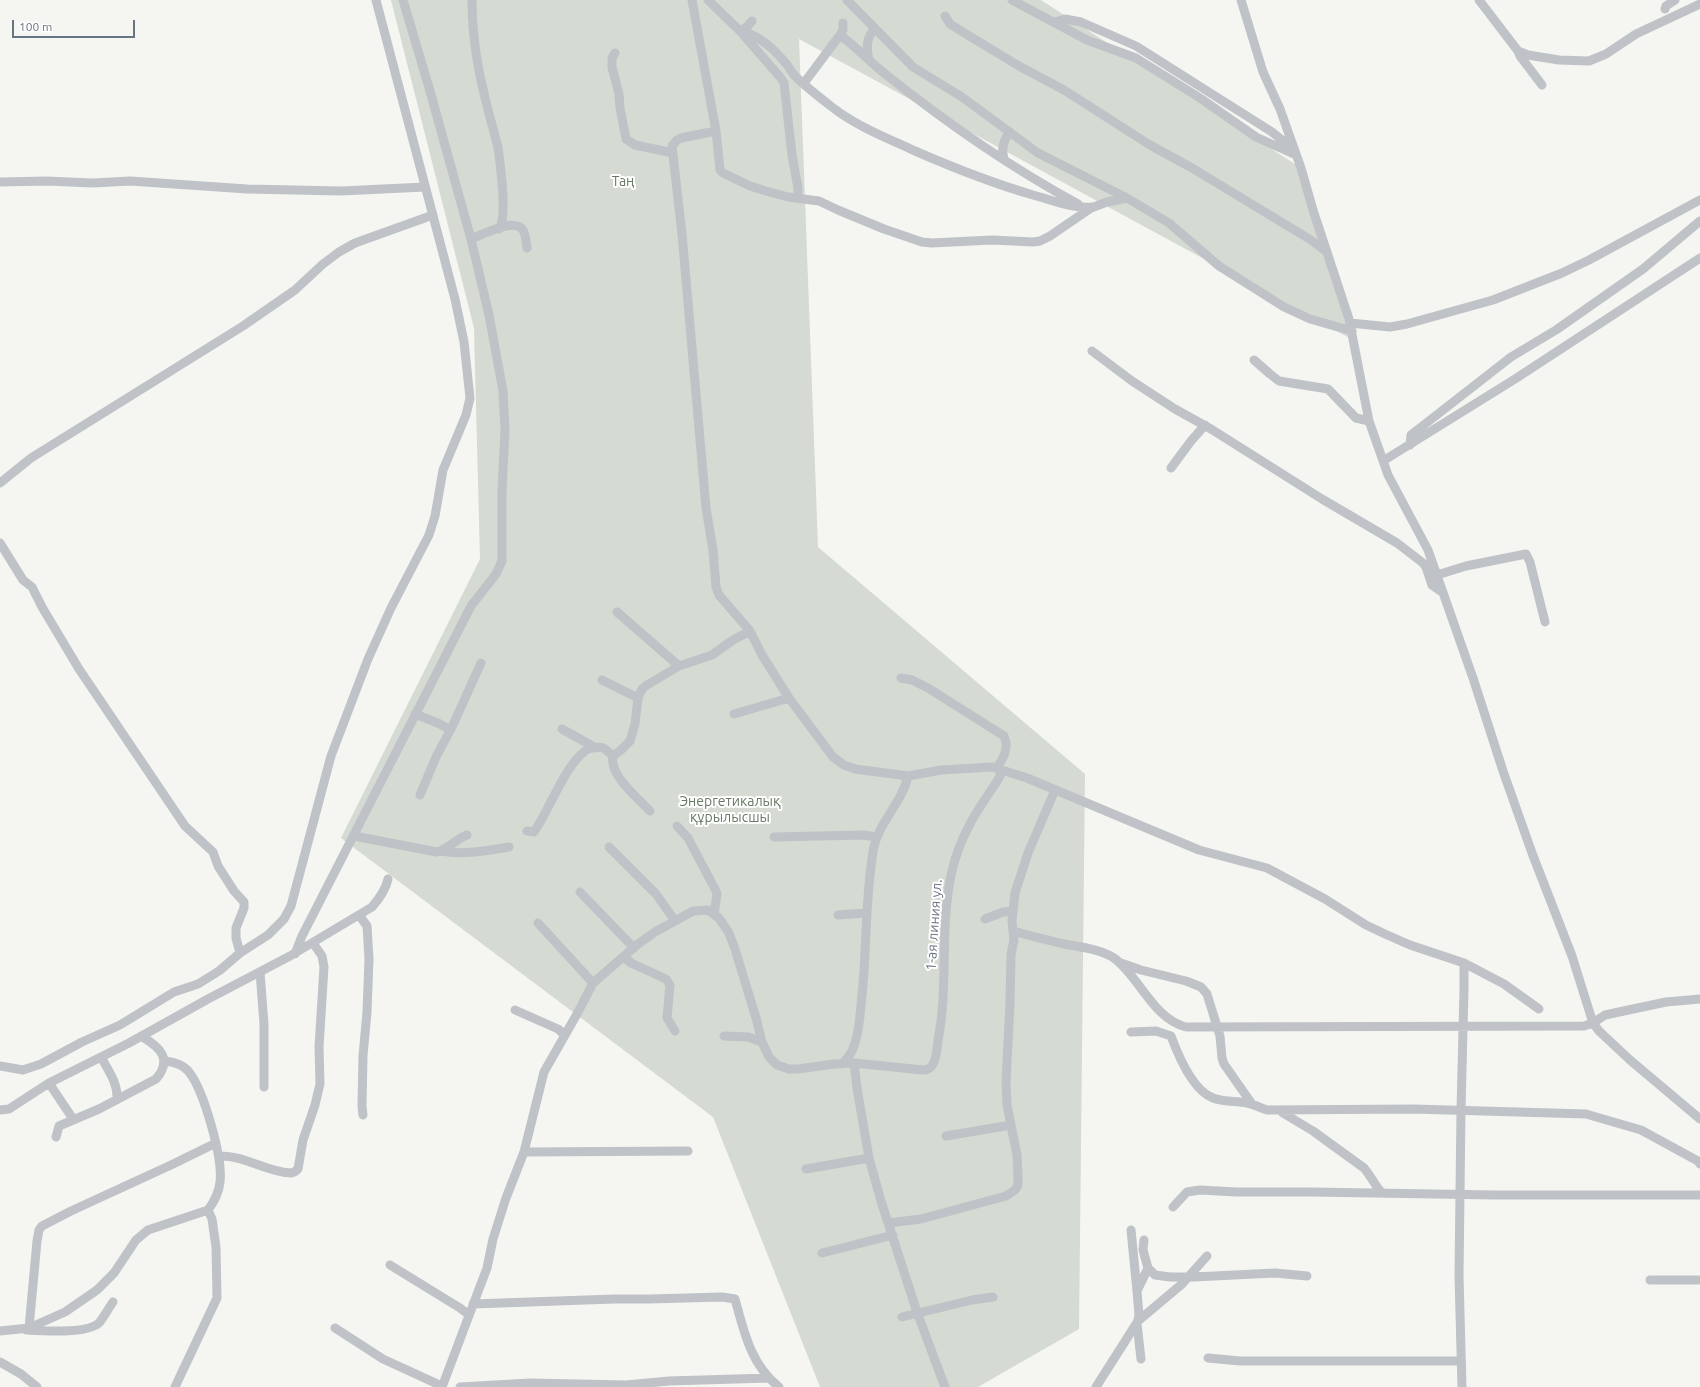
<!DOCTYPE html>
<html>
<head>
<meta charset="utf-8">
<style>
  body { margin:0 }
  #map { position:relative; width:1700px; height:1387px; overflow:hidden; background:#f5f6f2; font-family:Ubuntu,sans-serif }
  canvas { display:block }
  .scale { position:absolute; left:12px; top:20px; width:123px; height:18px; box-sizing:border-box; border:2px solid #677482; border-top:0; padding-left:5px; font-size:12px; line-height:14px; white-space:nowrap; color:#677482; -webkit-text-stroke:3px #fff; paint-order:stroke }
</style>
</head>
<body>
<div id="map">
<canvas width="1700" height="1387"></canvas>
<div class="scale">100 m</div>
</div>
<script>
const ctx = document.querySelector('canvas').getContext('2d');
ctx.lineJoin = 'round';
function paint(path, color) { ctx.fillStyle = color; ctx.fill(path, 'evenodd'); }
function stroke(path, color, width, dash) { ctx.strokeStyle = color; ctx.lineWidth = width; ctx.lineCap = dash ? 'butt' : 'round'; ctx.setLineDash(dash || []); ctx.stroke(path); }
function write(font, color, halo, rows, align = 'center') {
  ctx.font = font + ' Ubuntu,sans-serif'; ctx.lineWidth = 4; ctx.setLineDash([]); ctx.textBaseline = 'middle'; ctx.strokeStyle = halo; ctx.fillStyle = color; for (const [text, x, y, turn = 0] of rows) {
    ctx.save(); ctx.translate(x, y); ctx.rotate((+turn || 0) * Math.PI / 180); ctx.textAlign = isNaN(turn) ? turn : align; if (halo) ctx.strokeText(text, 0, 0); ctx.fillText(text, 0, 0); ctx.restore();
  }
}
const green = new Path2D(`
  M391,0H1041L1301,168L1355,341L799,39L818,547L1085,774L1079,1329L978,1387H820L713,1117L341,838L480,559L474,328Z`);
const minor = new Path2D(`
  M472,0C472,53 484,96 498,147C500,163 508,217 499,229
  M692,0L716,131L720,170L723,173L750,186L766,191L788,197L819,201L838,210L884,229L922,242L932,243L992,240L1033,242L1040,241L1050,236L1091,208L1107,202L1127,198
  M708,0L740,31L780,77L784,83L792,155L798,188V198
  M847,0L913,67L962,97L1038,153L1127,198L1169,223L1219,266L1284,307L1310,319L1352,331
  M1012,0L1087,40L1136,58L1200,98L1256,137L1296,155
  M1241,0L1263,72L1280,109L1301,168L1313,210L1349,319L1369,421L1388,475L1428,550L1473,678L1503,771L1532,853L1572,956L1593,1023L1599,1031L1630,1060L1700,1119
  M1479,0L1518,51L1528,55L1559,60L1589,61L1606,54L1636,34L1700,4
  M1665,9L1666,6L1675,0
  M945,16L950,24L971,37L1019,66L1064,90L1150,145L1192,168L1311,240L1327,252
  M1055,22L1065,19L1081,22L1136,46L1272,132L1293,149
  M740,31C760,35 775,50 788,66C790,69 792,73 795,76C806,87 819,97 832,107C856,126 887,138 915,151C954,168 992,183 1033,195C1052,200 1073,209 1092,207
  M740,31L747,27L752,21
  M840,35C855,46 869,61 884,73C944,121 1010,167 1078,204
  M1518,51L1520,56L1542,85
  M615,53L612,58V67L619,94L620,108L626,139L635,145L673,153
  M869,60C866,48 866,38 875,28
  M804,83L840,35L843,30V23
  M716,131L681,138L677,140L672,146L682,234L706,508L713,550L716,587L719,595L750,631L762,655L789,698L833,757L844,765L855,769L908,776L941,770L992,767L1027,778L1199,850L1267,868L1325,899L1366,925L1385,934L1410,945L1464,963L1504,984L1539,1009
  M1004,159C1001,148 1003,140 1010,132
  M0,182L46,181L93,183L130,181L247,189L341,191L425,187
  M471,239C482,235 514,217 523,230C526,235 526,243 527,248
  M1350,323L1390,327L1407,324L1493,300L1562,273L1589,260L1700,200
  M1092,351L1132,381L1175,409L1211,429L1322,499L1397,543L1423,563L1426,567L1432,585L1442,592
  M1254,360L1270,374L1279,381L1328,389L1356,418L1369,421
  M1410,445L1411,435L1511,357L1556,330L1643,269L1700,221
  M1383,461L1515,379L1700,258
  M1171,468L1191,441L1205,425
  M0,483L31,458L243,326L295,290L323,264L339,252L355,243L433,215
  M0,543L23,580L32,587L42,607L79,669L185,826L213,852L218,866L234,891L244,902V908L236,928V938L240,953
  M1437,575L1466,566L1526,554L1530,562L1545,622
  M617,612L679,666
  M901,678L912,680L928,688L1004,736C1009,747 1004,759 996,768
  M602,680L638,698
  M415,714L440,724L450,730
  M734,714L789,698
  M562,729L596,748
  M420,795L436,757L452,727L481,663
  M650,811C637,797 609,775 613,756L621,750L630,741L635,724L638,698L642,689L647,685L679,666L712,655L733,640L750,631
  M677,826L688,838L715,889L717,894L714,914
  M527,831L534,832C550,809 564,767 585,751C589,748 598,746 603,748C606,749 610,754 613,756
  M354,836L437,852C447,850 456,839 467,835
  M774,837L864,835L876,837
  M609,847L656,894L675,921
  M441,851C463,855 486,851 509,847
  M580,892L634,948
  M359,915L367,926L369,959L367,1012L363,1056L362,1106L363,1115
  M838,915L867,913
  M985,919L1003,912L1013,911
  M538,923L593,983
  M1014,931C1030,936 1047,940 1064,944C1080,947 1100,949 1114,958C1139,976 1153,1019 1186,1027L1584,1026L1593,1023L1605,1015L1666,1002L1700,999
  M295,954L302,936L471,606L496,574L502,561V491L505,430L503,391L489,315L471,239L430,91L403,0
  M624,957L631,963L666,979L670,985L667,1018L675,1031
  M1121,963L1141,970L1186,981L1201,987L1207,994L1211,1007L1220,1036L1222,1058L1224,1064L1252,1104
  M260,972L264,1024V1087
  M515,1010L558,1029L565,1035
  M1131,1032L1156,1031L1171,1036C1178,1055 1192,1090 1213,1098C1223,1102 1236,1101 1247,1103C1254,1104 1260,1108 1267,1110L1414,1109L1586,1114L1641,1130L1698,1161L1700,1164
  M724,1036L748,1037L762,1042
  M101,1057C108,1070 118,1083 117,1099
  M854,1063L857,1088L869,1158L881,1201L917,1312L945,1387
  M842,1064C847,1059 852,1053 854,1046C860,1030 860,1012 862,995C867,948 865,899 873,852C877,823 902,804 908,776
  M0,1066L23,1070L41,1064L82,1042L120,1025L174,992L198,984L219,971L240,953L268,935L284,919L291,906L331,756L368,659L391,608L429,535L435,516L443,470L466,415L470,398L464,342L455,299L376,0
  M49,1083L73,1119
  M0,1110L9,1109L49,1083L129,1043L208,999L290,956L372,907C379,899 386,889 388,879
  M1280,1110L1283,1113L1313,1131L1364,1168C1371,1176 1375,1186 1382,1193
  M946,1136L1011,1125
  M56,1137L59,1126L99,1109L156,1079C173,1059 160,1047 141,1036
  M524,1152L688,1151
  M219,1156C244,1155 266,1172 290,1173C293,1173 295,1172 298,1169L303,1140L315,1105L320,1084L319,1047L324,967L322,956L313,943
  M806,1169L869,1158
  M1173,1207L1187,1192L1200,1190L1236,1192H1312L1495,1195H1700
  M889,1223L921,1219L1006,1196L1015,1190L1018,1185V1177L1017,1155L1007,1105L1006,1082L1010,1003L1011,955L1014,940L1012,921L1015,893L1028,853L1055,790
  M1131,1230L1137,1291L1139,1315L1137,1324L1141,1359
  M1144,1240L1143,1250L1148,1268
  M822,1253L893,1235
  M390,1265L460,1308L469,1315
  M1650,1280H1700
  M1137,1291L1148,1268L1155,1275L1170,1277H1194L1275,1273L1307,1276
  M473,1304L614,1299H649L722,1297L735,1299C744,1332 751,1365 779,1387
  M902,1317L972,1300L993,1297
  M29,1328L37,1241L39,1230L42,1226L71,1211L171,1165L216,1143
  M335,1328L383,1359L442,1386
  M26,1330C42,1331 87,1334 99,1323C104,1317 108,1309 113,1302
  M0,1331L29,1328L65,1312L97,1290L114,1273L136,1240L148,1230L208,1210C214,1202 219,1192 220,1182C223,1158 204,1091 189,1072C184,1065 173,1062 165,1061
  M1208,1358L1240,1361H1461
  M0,1362L21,1374L37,1387
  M175,1387L217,1298L216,1247L212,1219L208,1210
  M442,1387L487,1268L493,1239L506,1198L524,1152L544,1072L577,1014L593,983L638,944L655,932L693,911L708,910L719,918L729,933L735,949L756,1018L762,1042L769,1057L777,1065L789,1069H798L834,1064L854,1063L923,1070C928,1070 931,1068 933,1064C937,1057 937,1048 938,1040C949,985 939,927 952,871C960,836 976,812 996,783L1000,776V769
  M460,1387L530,1383L626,1385L669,1381L769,1378
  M1096,1387L1138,1321L1182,1284L1207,1256
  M1462,1387L1459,1276L1461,1110L1464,990V963`);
const parkNames = [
  ["Таң",623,181],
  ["Энергетикалық",730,801],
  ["құрылысшы",730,817]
];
const streetNames = [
  ["1-ая линия ул.",934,925,-86]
];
paint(green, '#d5dad2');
stroke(minor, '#bfc2c6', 9);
write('14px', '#687965', '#fff', parkNames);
write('14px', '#677482', '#fff', streetNames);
</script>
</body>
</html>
